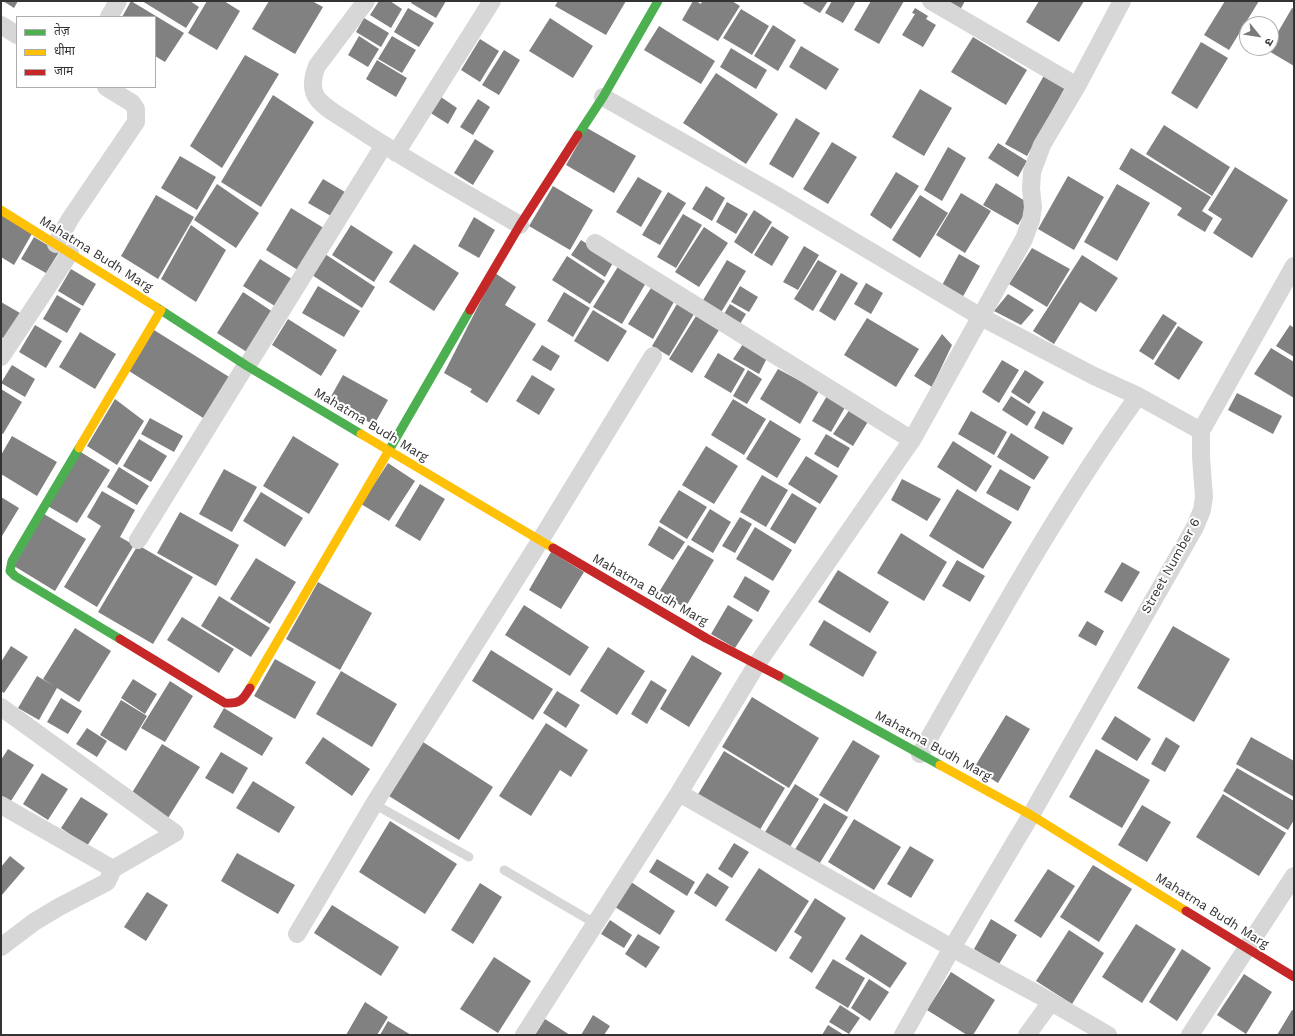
<!DOCTYPE html>
<html>
<head>
<meta charset="utf-8">
<style>
  body { margin:0 }
  #map { position:relative; width:1295px; height:1036px; overflow:hidden; background:#fff; font-family:"Work Sans","Noto Sans Devanagari",sans-serif }
  canvas { display:block }
  .frame { position:absolute; inset:0; border:2px solid #333; pointer-events:none }
  .legend { position:absolute; left:16px; top:16px; width:140px; height:72px; box-sizing:border-box; background:#fff; border:1px solid #adadad; margin:0; padding:5px 7px; list-style:none; font-size:12px; color:#333 }
  .legend li { display:flex; align-items:center; gap:8px; height:20px }
  .legend b { width:20px; border:1px solid #adadad }
  .north { position:absolute; left:1239px; top:16px; width:40px; height:40px; box-sizing:border-box; background:#fff; border:1px solid #adadad; border-radius:50%; rotate:120deg; font-size:11px; font-weight:700; line-height:16px; text-align:center; color:#333 }
  .north::after { content:''; display:block; margin:auto; width:14px; height:18px; background:#7a7a7a; clip-path:polygon(50% 0,100% 100%,50% 72%,0 100%) }
</style>
</head>
<body>
<div id="map">
<canvas width="1295" height="1036"></canvas>
<div class="frame"></div>
<ul class="legend">
<li><b style="height:5px;background:#4caf50"></b>तेज़</li>
<li><b style="height:5px;background:#ffc107"></b>धीमा</li>
<li><b style="height:5px;background:#c62828"></b>जाम</li>
</ul>
<div class="north">उ</div>
</div>
<script>
const ctx = document.querySelector('canvas').getContext('2d');
ctx.lineJoin = 'round';
function paint(path, color) { ctx.fillStyle = color; ctx.fill(path, 'evenodd'); }
function stroke(path, color, width, dash) { ctx.strokeStyle = color; ctx.lineWidth = width; ctx.lineCap = dash ? 'butt' : 'round'; ctx.setLineDash(dash || []); ctx.stroke(path); }
function write(font, color, halo, rows, align = 'center') {
  ctx.font = font + ' "Work Sans",sans-serif'; ctx.lineWidth = 4; ctx.setLineDash([]); ctx.textBaseline = 'middle'; ctx.strokeStyle = halo; ctx.fillStyle = color; for (const [text, x, y, turn = 0] of rows) {
    ctx.save(); ctx.translate(x, y); ctx.rotate((+turn || 0) * Math.PI / 180); ctx.textAlign = isNaN(turn) ? turn : align; if (halo) ctx.strokeText(text, 0, 0); ctx.fillText(text, 0, 0); ctx.restore();
  }
}
const building = new Path2D(`
  M3,1H18L14,8Z
  M131,1L184,33L165,62L155,56V17H122Z
  M142,1H190L199,7L186,28Z
  M207,1H224L240,11L217,50L188,33Z
  M269,1H312L323,7L295,54L252,29Z
  M379,1H390L402,9L391,28L370,15Z
  M412,1H446L436,18L411,3Z
  M558,1H626L606,35L555,6Z
  M693,1H696L701,4L702,1H732L740,6L718,41L682,20Z
  M804,1H828L820,13L803,3Z
  M832,1H856L843,23L825,13Z
  M871,1H904L879,44L854,30Z
  M944,1H965L960,10Z
  M1039,1H1084L1059,42L1026,22Z
  M1225,1H1259L1229,50L1204,35Z
  M408,8L434,23L419,47L394,32Z
  M915,8L928,16L926,19L936,25L923,47L902,35L915,14L912,13Z
  M1292,8L1294,9V66L1267,50L1269,48H1271V44Z
  M741,9L769,26L752,55L723,38Z
  M364,18L389,33L381,47L356,32Z
  M550,18L593,46L573,78L529,51Z
  M773,25L796,40L778,71L754,56Z
  M659,26L715,61L701,84L644,50Z
  M359,36L379,49L368,67L348,55Z
  M392,36L416,50L402,73L378,59Z
  M973,37L1027,70L1006,105L951,72Z
  M480,39L499,51L480,82L461,70Z
  M1201,42L1228,58L1197,109L1171,93Z
  M801,46L839,69L826,90L789,67Z
  M731,48L767,70L756,89L720,67Z
  M504,50L520,60L499,95L482,85Z
  M245,55L279,74L222,168L190,146Z
  M377,60L407,78L396,97L366,79Z
  M1046,72L1067,84L1027,156L1005,144Z
  M716,73L778,114L746,164L683,123Z
  M920,89L952,108L924,156L892,137Z
  M273,95L314,122L261,207L221,182Z
  M438,95L457,108L448,124L429,112Z
  M478,99L490,107L473,135L460,127Z
  M796,118L820,133L793,178L769,164Z
  M1164,125L1230,167L1212,196L1146,154Z
  M587,128L636,156L614,193L566,165Z
  M475,139L494,151L473,185L454,173Z
  M832,142L857,157L828,204L803,189Z
  M998,143L1027,161L1018,177L988,158Z
  M948,147L966,158L942,201L924,190Z
  M1131,148L1211,197L1202,211L1213,218L1205,232L1177,215L1182,208L1119,169Z
  M180,156L216,177L197,210L161,188Z
  M1235,167L1288,200L1252,258L1213,233L1222,219L1208,210Z
  M896,172L919,186L891,229L870,215Z
  M1068,176L1104,197L1074,250L1038,229Z
  M638,177L662,191L641,227L616,212Z
  M323,179L345,192L331,216L308,203Z
  M996,183L1030,204L1018,225L983,205Z
  M217,184L259,213L236,248L194,220Z
  M1117,184L1150,203L1117,261L1084,242Z
  M553,186L593,210L570,250L529,226Z
  M706,186L725,198L712,221L692,209Z
  M668,192L686,203L660,245L642,235Z
  M961,193L991,211L965,253L936,235Z
  M156,195L194,217L158,279L121,256Z
  M920,195L948,213L920,258L892,240Z
  M727,202L748,214L736,234L716,222Z
  M291,208L327,230L301,272L266,250Z
  M754,210L772,222L752,254L734,242Z
  M1,213L33,232L14,265L1,257Z
  M683,214L702,225L676,268L657,257Z
  M474,217L495,230L479,258L458,246Z
  M191,225L226,250L196,302L161,279Z
  M351,225L393,252L374,282L332,255Z
  M772,226L789,237L772,266L754,255Z
  M704,227L728,243L699,287L675,272Z
  M34,237L59,252L46,273L21,259Z
  M581,240L614,261L605,277L571,255Z
  M414,244L459,273L434,311L389,282Z
  M804,246L819,255L798,290L783,282Z
  M1032,248L1070,269L1047,307L1009,284Z
  M325,254L375,287L362,308L312,275Z
  M959,254L980,266L961,300L940,289Z
  M1082,255L1118,278L1096,312L1080,302L1054,344L1033,331Z
  M567,256L605,281L590,304L552,280Z
  M260,259L295,281L278,308L243,286Z
  M727,260L746,271L717,319L699,307Z
  M818,260L837,271L813,311L794,299Z
  M619,265L647,281L622,324L593,307Z
  M71,269L96,284L83,306L58,291Z
  M495,273L516,287L505,305L536,324L487,403L470,392L472,389L444,373Z
  M841,273L858,283L835,321L819,311Z
  M866,283L883,293L871,314L854,304Z
  M318,286L360,311L344,337L302,313Z
  M740,286L758,297L749,312L731,302Z
  M651,288L675,300L653,339L628,324Z
  M243,292L276,314L250,354L217,333Z
  M564,292L590,308L573,337L547,321Z
  M1008,294L1034,310L1021,325L994,311Z
  M57,295L81,309L67,333L43,319Z
  M1,302L20,313L5,339L1,337Z
  M677,304L694,314L669,356L652,346Z
  M730,304L746,314L737,329L721,319Z
  M593,310L627,331L608,362L574,341Z
  M1163,314L1177,323L1153,360L1139,351Z
  M696,316L719,330L692,373L669,359Z
  M867,318L919,349L896,387L844,355Z
  M288,319L337,350L321,376L272,345Z
  M35,325L62,341L46,368L19,352Z
  M1290,325L1294,328V357L1276,346Z
  M1178,326L1203,342L1179,380L1154,364Z
  M154,330L234,380L208,421L129,371Z
  M80,332L116,354L95,389L59,367Z
  M942,334L952,345L932,387L914,376Z
  M743,344L767,358L759,374L733,359Z
  M542,345L560,356L551,371L532,360Z
  M1271,348L1294,362V398L1254,374Z
  M718,353L745,369L731,393L704,377Z
  M1002,360L1019,370L999,403L982,392Z
  M12,365L35,379L25,397L1,383Z
  M778,369L819,391L800,424L760,399Z
  M748,370L762,379L747,404L733,396Z
  M1025,370L1044,382L1029,404L1011,392Z
  M343,375L388,400L374,425L329,400Z
  M532,375L555,389L539,415L516,401Z
  M1,389L22,402L3,434L1,433Z
  M1237,393L1282,416L1273,434L1228,410Z
  M827,396L847,404L831,432L812,421Z
  M1011,396L1036,412L1027,426L1002,410Z
  M115,399L144,421L117,465L87,446Z
  M733,399L766,419L744,455L711,435Z
  M850,409L869,420L853,446L833,434Z
  M971,411L1007,432L994,455L958,434Z
  M1043,411L1073,428L1063,445L1034,428Z
  M150,418L183,436L174,452L141,434Z
  M770,420L801,439L777,478L746,459Z
  M1011,433L1049,457L1034,480L997,457Z
  M826,434L850,448L838,468L814,454Z
  M12,436L57,462L37,496L1,474V455Z
  M293,436L339,464L309,514L263,486Z
  M139,439L167,456L151,482L123,466Z
  M953,441L992,466L976,492L937,467Z
  M706,446L738,466L714,504L682,485Z
  M79,451L110,470L77,523L46,505Z
  M806,456L838,476L820,504L788,484Z
  M388,463L415,481L389,521L361,504Z
  M119,467L149,486L137,505L107,487Z
  M224,469L257,487L232,532L199,514Z
  M1000,469L1031,487L1018,511L986,493Z
  M762,475L788,490L766,527L740,512Z
  M902,479L941,499L927,521L891,500Z
  M420,484L445,499L420,541L395,526Z
  M957,489L1012,522L983,569L929,536Z
  M679,490L707,507L687,539L659,522Z
  M102,491L135,510L120,537L134,545L97,607L64,587L101,526L87,517Z
  M261,492L303,518L285,547L243,521Z
  M792,493L817,508L795,544L770,529Z
  M1,497L19,508L2,536L1,535Z
  M710,509L731,522L713,553L691,540Z
  M180,512L239,545L216,586L157,553Z
  M44,514L86,539L55,591L14,566Z
  M740,517L752,524L735,553L722,546Z
  M659,526L685,542L673,560L648,545Z
  M755,527L792,550L773,581L736,559Z
  M901,533L947,562L924,601L877,573Z
  M138,545L193,577L153,644L98,612Z
  M688,545L714,560L685,608L659,592Z
  M551,552L584,572L561,609L529,590Z
  M256,558L296,582L270,624L230,599Z
  M957,560L985,576L970,602L942,586Z
  M1122,562L1140,572L1122,602L1104,592Z
  M838,570L889,602L870,633L818,602Z
  M745,576L770,591L758,612L733,597Z
  M318,582L372,613L340,670L286,639Z
  M219,596L270,628L251,657L201,626Z
  M524,605L589,647L570,676L505,635Z
  M728,605L753,620L735,648L711,634Z
  M182,617L234,649L219,673L167,640Z
  M824,620L877,652L863,677L809,645Z
  M1087,621L1104,631L1096,646L1078,636Z
  M1173,626L1230,659L1194,722L1137,688Z
  M75,628L111,651L79,702L57,688L39,720L18,708L37,676L54,686L43,679Z
  M11,646L28,657L4,693L1,691V662Z
  M608,647L645,671L617,715L580,691Z
  M491,650L553,689L533,720L472,681Z
  M692,655L722,673L689,727L660,709Z
  M275,659L316,682L295,719L254,696Z
  M341,671L397,704L372,747L316,714Z
  M133,679L157,694L145,714L121,698Z
  M651,680L667,690L647,724L631,714Z
  M170,681L193,696L165,742L141,728Z
  M557,691L580,705L566,728L543,713Z
  M752,697L819,738L789,788L722,747Z
  M61,698L82,711L68,734L47,722Z
  M121,700L147,716L126,751L100,735Z
  M224,708L273,738L262,756L213,727Z
  M1006,715L1030,729L998,783L974,768Z
  M1115,716L1151,739L1137,761L1101,739Z
  M546,723L588,750L571,777L560,770L531,816L499,796Z
  M87,728L107,741L97,757L76,744Z
  M323,737L370,769L352,796L305,763Z
  M1166,737L1180,746L1165,772L1151,764Z
  M1251,737L1294,761V797L1236,764Z
  M853,740L880,756L847,812L819,795Z
  M423,742L493,787L459,840L389,796Z
  M162,744L200,767L168,818L130,796Z
  M8,749L34,765L9,804L1,799V760Z
  M1096,749L1150,780L1122,828L1069,797Z
  M724,751L785,788L758,833L697,796Z
  M221,752L248,768L233,794L205,778Z
  M1237,768L1294,801V820L1288,830L1223,791Z
  M42,773L68,789L48,820L23,804Z
  M253,781L295,807L279,833L236,808Z
  M795,784L819,799L787,852L762,837Z
  M1223,794L1286,833L1259,876L1196,837Z
  M81,797L108,814L87,846L61,828Z
  M824,803L848,817L818,866L794,851Z
  M1142,805L1171,822L1147,862L1118,845Z
  M854,819L901,847L874,890L828,862Z
  M390,821L457,864L425,914L359,872Z
  M734,843L749,852L732,878L718,869Z
  M910,846L934,860L911,898L887,884Z
  M237,853L295,885L278,914L221,881Z
  M10,856L25,868L1,896V867Z
  M657,859L695,882L687,896L649,872Z
  M1093,865L1132,889L1099,942L1060,917Z
  M759,868L809,901L776,952L725,920Z
  M1048,869L1075,886L1041,938L1014,921Z
  M707,873L729,887L716,907L694,893Z
  M631,882L675,911L660,935L615,907Z
  M480,883L502,897L473,944L451,930Z
  M147,892L168,905L146,941L124,927Z
  M815,898L846,918L812,973L789,958L802,937L794,932Z
  M332,905L399,947L381,976L314,933Z
  M991,919L1017,935L999,964L974,949Z
  M610,920L632,935L624,948L601,934Z
  M1136,924L1176,949L1142,1003L1102,977Z
  M1069,930L1104,953L1072,1004L1036,981Z
  M638,934L660,947L646,968L625,954Z
  M861,934L907,963L890,988L845,959Z
  M1182,949L1211,968L1177,1021L1149,1002Z
  M494,957L531,981L498,1033L460,1009Z
  M833,959L865,978L848,1008L815,988Z
  M951,972L995,1000L973,1035H967L927,1010Z
  M1244,974L1272,992L1246,1034L1217,1015Z
  M869,979L889,992L870,1021L851,1008Z
  M365,1002L388,1017L377,1035H346Z
  M840,1005L860,1018L849,1034L829,1022Z
  M1292,1010L1294,1011V1035H1277Z
  M593,1015L610,1026L604,1035H581Z
  M545,1019L570,1035H535Z
  M388,1021L411,1035H380Z
  M828,1025L844,1035H822Z`);
const lane = new Path2D(`
  M374,804L469,857
  M504,870L596,924`);
const street = new Path2D(`
  M366,1L317,66C313,76 310,88 317,98C326,110 344,118 356,127C409,162 465,193 520,225
  M931,1L1077,86
  M109,17L118,1
  M1,25L17,35
  M603,97L781,198L981,317L1094,376L1138,396L1201,431
  M396,153L492,1
  M595,243L912,440
  M56,244L70,219L136,122V109L132,103L106,87
  M1,357L70,253
  M138,540L243,370L247,366L384,145
  M1,707L175,833L113,869L107,882L59,907L34,922L1,947
  M920,754C989,633 1056,510 1138,396
  M679,793L952,948L903,1035
  M1,805L113,869
  M297,934L374,804L540,541L653,356
  M524,1035L679,793L757,664L912,440L1024,239L1031,220L1033,207L1031,189L1032,172L1042,145L1077,86L1122,1
  M1027,1035L1051,1002
  M1108,1035L1039,995L952,948L1031,815L1195,527L1202,510L1204,497L1201,457V431L1294,266
  M1190,1035L1294,876`);
const fast = new Path2D(`
  M578,135L603,97L658,1
  M156,307L247,366L361,434
  M79,448L12,561L10,571L15,576L120,639
  M388,452L470,310
  M779,676L940,765`);
const slow = new Path2D(`
  M1,210L156,307
  M361,434L553,548
  M79,448L161,310
  M250,688L388,452
  M940,765L1031,815L1186,911`);
const jam = new Path2D(`
  M470,310L520,225L578,135
  M553,548L706,638L779,676
  M120,639L225,703C240,704 243,700 250,688
  M1186,911L1294,977`);
const streetNames = [
  ["Mahatma Budh Marg",96,254,32],
  ["Mahatma Budh Marg",371,425,31],
  ["Street Number 6",1171,566,-61],
  ["Mahatma Budh Marg",650,590,30],
  ["Mahatma Budh Marg",933,746,29],
  ["Mahatma Budh Marg",1212,911,32]
];
paint(building, '#818181');
stroke(lane, '#d7d7d7', 9);
stroke(street, '#d7d7d7', 18);
stroke(fast, '#4caf50', 9);
stroke(slow, '#ffc107', 9);
stroke(jam, '#c62828', 9);
write('13px', '#333', '#fff', streetNames);
</script>
</body>
</html>
